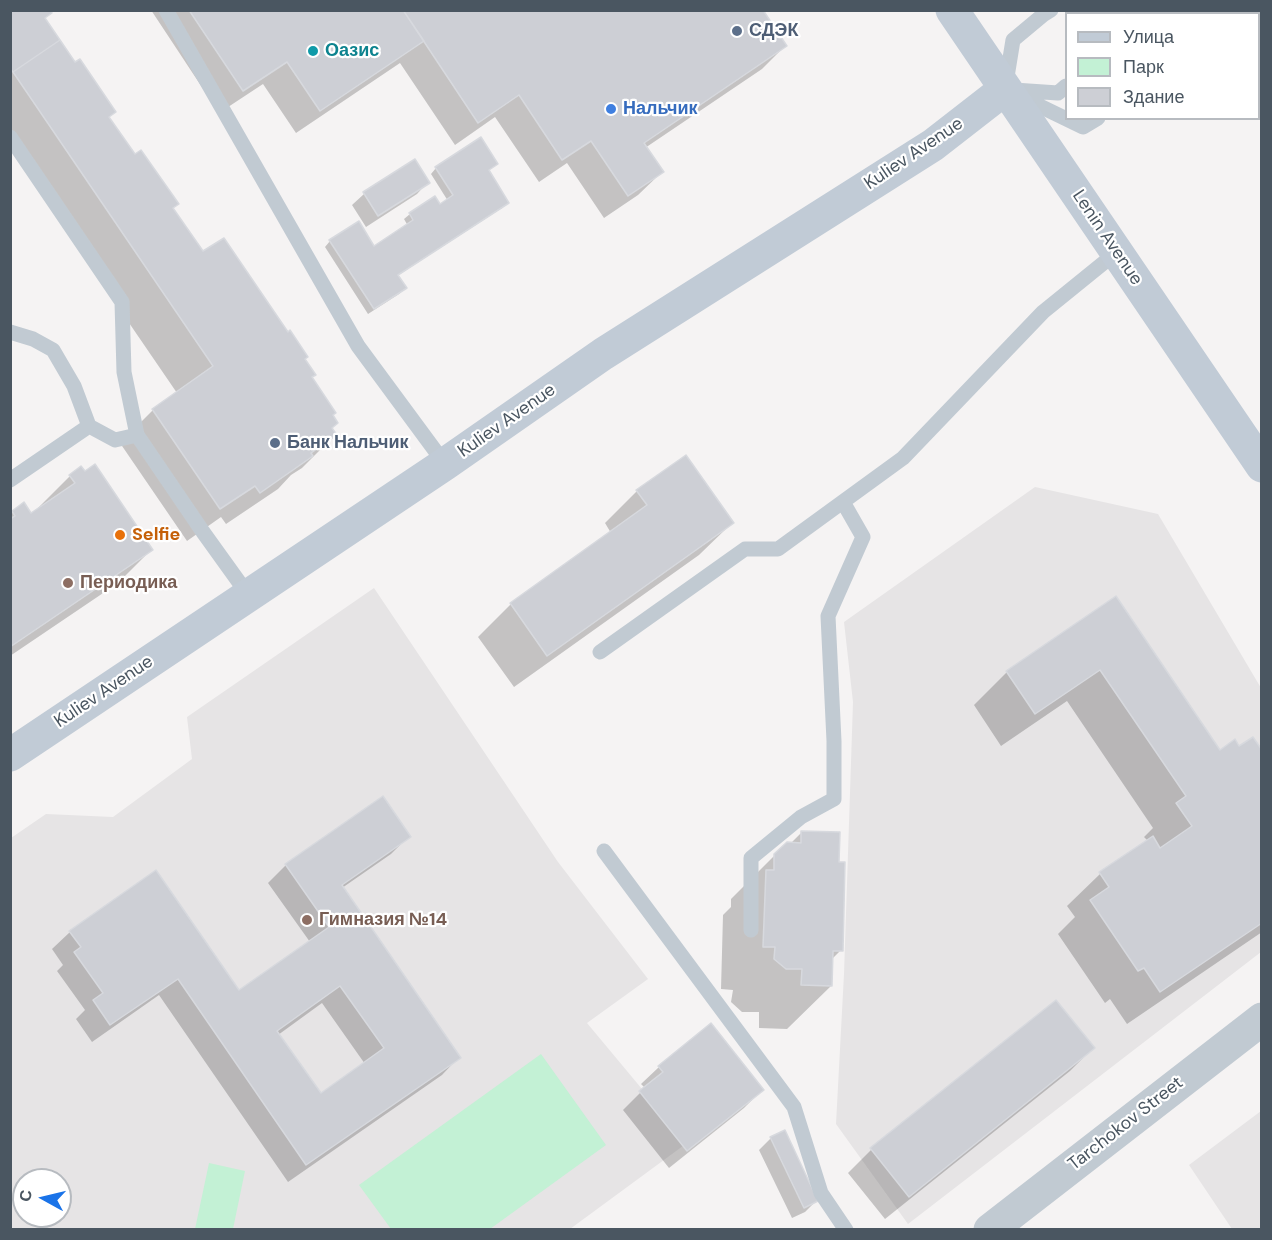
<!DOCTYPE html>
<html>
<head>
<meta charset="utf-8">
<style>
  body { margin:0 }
  #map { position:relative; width:1272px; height:1240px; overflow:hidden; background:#f5f3f3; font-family:"DM Sans",sans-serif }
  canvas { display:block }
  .frame { position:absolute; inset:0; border:12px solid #4a5661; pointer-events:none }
  .legend { position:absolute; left:1065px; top:12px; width:195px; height:108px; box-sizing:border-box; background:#fff; border:2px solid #b7bbc0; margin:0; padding:8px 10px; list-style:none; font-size:18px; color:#4a5661 }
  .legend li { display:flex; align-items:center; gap:12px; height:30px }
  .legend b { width:30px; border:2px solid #b7bbc0 }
  .north { position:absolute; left:12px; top:1168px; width:60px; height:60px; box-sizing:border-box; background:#fff; border:2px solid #b7bbc0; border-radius:50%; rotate:278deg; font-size:16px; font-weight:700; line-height:24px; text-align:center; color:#4a5661 }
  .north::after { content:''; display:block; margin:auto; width:21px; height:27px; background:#1a73e8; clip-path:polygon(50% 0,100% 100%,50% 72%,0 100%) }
</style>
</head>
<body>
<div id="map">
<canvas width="1272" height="1240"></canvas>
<div class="frame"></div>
<ul class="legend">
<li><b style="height:8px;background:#c1cbd6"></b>Улица</li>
<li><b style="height:16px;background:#c3f1d5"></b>Парк</li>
<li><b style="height:16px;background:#cdcfd5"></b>Здание</li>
</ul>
<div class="north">С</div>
</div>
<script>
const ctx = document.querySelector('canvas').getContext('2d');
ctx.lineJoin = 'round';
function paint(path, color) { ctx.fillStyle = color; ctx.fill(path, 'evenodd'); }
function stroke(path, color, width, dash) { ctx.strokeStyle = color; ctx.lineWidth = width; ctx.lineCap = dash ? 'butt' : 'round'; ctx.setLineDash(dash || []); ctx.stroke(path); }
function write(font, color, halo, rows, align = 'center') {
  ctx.font = font + ' "DM Sans",sans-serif'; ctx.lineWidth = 4.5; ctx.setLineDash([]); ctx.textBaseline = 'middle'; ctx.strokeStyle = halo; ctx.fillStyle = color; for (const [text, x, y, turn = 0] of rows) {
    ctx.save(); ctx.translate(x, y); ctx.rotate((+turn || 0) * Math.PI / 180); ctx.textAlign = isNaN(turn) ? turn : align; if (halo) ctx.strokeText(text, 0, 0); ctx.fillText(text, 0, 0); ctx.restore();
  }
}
const education = new Path2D(`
  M1035,487L1158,514L1261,688V952L908,1224L836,1124L844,974L853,702L844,622Z
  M374,588L558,862L648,979L587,1023L687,1143L570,1229L11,1230V838L46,814L113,817L192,759L187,717ZM24,1180H60V1216H24Z
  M1261,1111V1229H1232L1189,1165Z`);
const green = new Path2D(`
  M541,1054L606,1145L490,1229H391L359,1185Z
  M209,1163L245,1171L233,1229H195Z`);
const shadow = new Path2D(`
  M10,10L50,13L44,19L108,117L203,254L303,360L311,378L331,416V429L335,435L302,468L291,475L278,489L226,524L221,517L187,541L120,443L153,410L177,393L10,149Z
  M151,10H761L785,46L762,69L645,148L662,172L638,195L604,218L567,163L539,182L495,117L455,145L400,63L296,133L263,84L219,113Z
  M415,161L428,182L417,194L366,227L352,205L364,194Z
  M496,164L488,171L508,203L502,208L397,276L405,288L399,294L368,314L325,247L330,241L374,248L408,226L404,219L410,214L440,206L448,201L431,174L436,168Z
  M70,476L151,550L118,583L10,656V514L13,512L31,515L38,510L37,509Z
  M637,491L732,523L699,555L514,687L478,637L511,604L611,533L605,523Z
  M1115,598L1220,752L1239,748L1262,753V932L1127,1024L1110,999L1105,1003L1058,934L1075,917L1067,906L1100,874L1148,841L1144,837L1153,828L1067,701L1001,746L974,705L1007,672Z
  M802,832L841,950L831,960V986L787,1029L759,1028V1012H742L731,1002L733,990L721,989L723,915L731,907V899L775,855L790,844Z
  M409,836L391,854L342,888L459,1057L442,1075L288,1182L159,995L92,1042L76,1019L85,1010L57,971L63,965L52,949L70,932L238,992L310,942L268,883L286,865ZM322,1003L365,1064L321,1095L278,1035Z
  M1056,1002L1093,1048L1070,1071L885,1219L848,1173L871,1150Z
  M659,1067L762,1090L744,1108L669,1168L623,1110L645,1088L641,1084Z
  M771,1138L817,1200L805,1212L792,1218L759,1150Z`);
const building = new Path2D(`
  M10,10H50L52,13L45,18L60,40L13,72L10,68Z
  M189,10H403L424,41L320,111L287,62L243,91Z
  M403,10H763L787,46L644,143L664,172L628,196L591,141L562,160L519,95L478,123Z
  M60,40L75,62L80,59L116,112L109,117L135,154L141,150L179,204L173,208L203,251L224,238L288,332L290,330L308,357L305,359L316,375L312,377L336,413L333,415L338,423L332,428L337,435L311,453L313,456L260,493L255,486L220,509L152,409L213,366L13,72Z
  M481,137L498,164L489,170L509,203L398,275L407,288L374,309L329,240L359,221L374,246L413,220L409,213L435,196L440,204L453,195L435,167Z
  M415,159L430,183L378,216L363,192Z
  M686,455L734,523L547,656L510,603L647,505L636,490Z
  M95,464L153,550L10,647V519L15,516L12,511L24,502L31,513L75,483L69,475L81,466L85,471Z
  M1116,596L1220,750L1235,739L1239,746L1253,737L1262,750V923L1160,992L1144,968L1138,971L1090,900L1109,887L1099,872L1153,836L1160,848L1192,826L1176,803L1186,796L1100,670L1035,714L1006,671Z
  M383,796L411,837L342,885L461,1058L306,1165L178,979L110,1025L93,1000L103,993L74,952L81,947L69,931L156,870L239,990L329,927L285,864ZM340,986L384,1048L321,1093L277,1031Z
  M801,831L840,832L839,862H845L843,951H833L832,986L801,985L802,969H786L774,959L775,947H763L766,870H774V854L787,842L801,843Z
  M1056,1000L1095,1048L909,1197L870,1148Z
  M711,1023L764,1090L687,1151L639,1091L663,1072L658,1066Z
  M785,1130L818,1201L804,1208L770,1137Z`);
const service = new Path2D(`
  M166,10L358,346L445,464
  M1124,14L1125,10
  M1258,15L1262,13
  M1006,83L1013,40L1043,15L1051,10
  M1014,90L1058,93L1066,86
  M1019,96L1083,127L1098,118
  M10,137L122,302L124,372L137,435L203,532L249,596
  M10,332L33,339L53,350L74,386L89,426L10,480
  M89,426L115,440L137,435
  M600,652L745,549H778L903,458L1043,312L1117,252
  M604,851L794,1107L821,1193L846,1230
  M751,930V858L801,817L834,799V741L828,616L863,537L843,502`);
const tertiary = new Path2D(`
  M990,1230L1262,1019`);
const secondary = new Path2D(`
  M952,10L1262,466
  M10,755L445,464L603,354L933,145L1005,89`);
const markers = [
  [737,31,6,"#5c6f8a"],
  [313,51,6,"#0f9aa8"],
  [611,109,6,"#3f7fe0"],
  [275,443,6,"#5c6f8a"],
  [120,535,6,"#e8710a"],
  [68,583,6,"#8d6e63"],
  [307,920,6,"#8d6e63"]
];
const serviceNames = [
  ["СДЭК",749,31],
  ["Банк Нальчик",287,443]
];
const cultureNames = [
  ["Оазис",325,51]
];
const shopNames = [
  ["Нальчик",623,109]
];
const streetNames = [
  ["Kuliev Avenue",914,154,-34],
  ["Lenin Avenue",1107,238,56],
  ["Kuliev Avenue",507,421,-35],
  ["Kuliev Avenue",104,692,-34],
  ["Tarchokov Street",1126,1124,-38]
];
const foodNames = [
  ["Selfie",132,535]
];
const educationNames = [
  ["Периодика",80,583],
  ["Гимназия №14",319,920]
];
paint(education, '#e6e4e5');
paint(green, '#c3f1d5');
paint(shadow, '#0003');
paint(building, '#cdcfd5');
stroke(building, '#d7d9de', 1.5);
stroke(service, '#c1cad2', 15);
stroke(tertiary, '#c1cad2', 33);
stroke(secondary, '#c1cbd6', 33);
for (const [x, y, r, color] of markers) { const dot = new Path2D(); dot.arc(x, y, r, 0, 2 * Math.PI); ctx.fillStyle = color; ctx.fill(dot); stroke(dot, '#fff', 2); }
write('bold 18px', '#4e5e75', '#fff', serviceNames, 'left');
write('bold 18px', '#0d838f', '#fff', cultureNames, 'left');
write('bold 18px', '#366cbe', '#fff', shopNames, 'left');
write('18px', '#4a5661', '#fff', streetNames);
write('bold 18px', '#c56008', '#fff', foodNames, 'left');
write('bold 18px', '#785e54', '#fff', educationNames, 'left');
</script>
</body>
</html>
